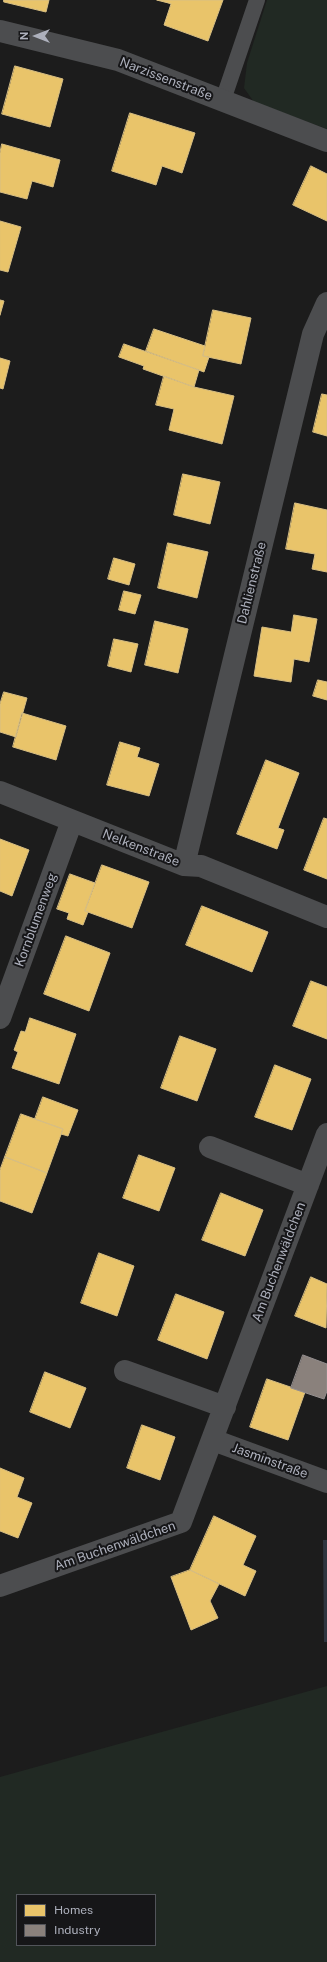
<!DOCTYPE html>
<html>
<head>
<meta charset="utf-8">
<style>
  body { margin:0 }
  #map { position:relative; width:327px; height:1962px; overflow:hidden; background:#1c1c1c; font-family:"Public Sans",sans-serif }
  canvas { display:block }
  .legend { position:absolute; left:16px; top:1894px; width:140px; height:52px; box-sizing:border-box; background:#161618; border:1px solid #52545a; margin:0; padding:5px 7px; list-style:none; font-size:12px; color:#adb0bc }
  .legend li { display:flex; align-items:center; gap:8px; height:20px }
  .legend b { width:20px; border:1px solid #52545a }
  .north { position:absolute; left:16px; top:16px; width:40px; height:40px; -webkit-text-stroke:3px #161618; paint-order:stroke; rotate:270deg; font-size:11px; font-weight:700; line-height:16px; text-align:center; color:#adb0bc }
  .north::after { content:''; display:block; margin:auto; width:14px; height:18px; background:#adb0bc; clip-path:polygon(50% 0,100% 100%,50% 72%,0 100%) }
</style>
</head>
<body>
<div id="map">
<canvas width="327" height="1962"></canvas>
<ul class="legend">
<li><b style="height:11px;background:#e9c46a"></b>Homes</li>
<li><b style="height:11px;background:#8a817c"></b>Industry</li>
</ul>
<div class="north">N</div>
</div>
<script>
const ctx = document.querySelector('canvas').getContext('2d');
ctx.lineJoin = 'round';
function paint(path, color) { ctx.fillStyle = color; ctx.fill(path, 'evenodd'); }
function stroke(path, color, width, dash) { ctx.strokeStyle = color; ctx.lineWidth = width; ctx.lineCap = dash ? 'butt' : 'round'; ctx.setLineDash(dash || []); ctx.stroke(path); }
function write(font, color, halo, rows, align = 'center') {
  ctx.font = font + ' "Public Sans",sans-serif'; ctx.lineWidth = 4; ctx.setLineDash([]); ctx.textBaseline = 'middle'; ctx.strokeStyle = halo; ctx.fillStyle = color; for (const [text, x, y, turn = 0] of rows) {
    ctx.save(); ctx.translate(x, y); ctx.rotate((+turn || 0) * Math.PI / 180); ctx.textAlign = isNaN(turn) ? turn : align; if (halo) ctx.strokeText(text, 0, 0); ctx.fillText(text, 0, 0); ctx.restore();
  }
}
const green = new Path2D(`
  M267,0H327V129L254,102L244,88L247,63Z
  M327,1686V1962H0V1777ZM17,1895H155V1945H17Z`);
const water = new Path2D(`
  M323,1540H327V1642H324Z`);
const homes = new Path2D(`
  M4,0H49L46,12L4,2Z
  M157,0H223L208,41L164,25L171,4Z
  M15,66L63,79L50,127L2,114Z
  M130,113L195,133L182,173L162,166L156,185L112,171Z
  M2,144L60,160L53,187L32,181L27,199L0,192V153Z
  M311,166L327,174V221L293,205Z
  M0,221L21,227L8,272L0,270Z
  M0,300L4,301L0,315Z
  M213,310L251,318L241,364L203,356Z
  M154,329L205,346L203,356L209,357L204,372L146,351Z
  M124,344L199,370L194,387L143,369L144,366L119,357Z
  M0,358L10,361L3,389L0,388Z
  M164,376L194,387L234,396L222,444L169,430L174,409L156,405Z
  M322,394L327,395V436L313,432Z
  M183,474L220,482L210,524L174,515Z
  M295,503L327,510V572L312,569L315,554L286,549Z
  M168,543L208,552L197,598L158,588Z
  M114,558L135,564L129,585L108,579Z
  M124,591L141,595L135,614L119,610Z
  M294,615L317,619L309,662L294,659L291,682L254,676L262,627L291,632Z
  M155,621L188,629L178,673L145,665Z
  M114,639L138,644L131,672L108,666Z
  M318,680L327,682V700L313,696Z
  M4,692L27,698L16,737L0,732V704Z
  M22,713L66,726L56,760L13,747Z
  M120,742L140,748L137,757L159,764L149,796L107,785Z
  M266,760L299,773L278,828L284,830L277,849L237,834Z
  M324,818L327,819V879L304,870Z
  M0,839L29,850L12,896L0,891Z
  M102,865L149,882L132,928L85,911Z
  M70,874L95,883L85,911L88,912L83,925L67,919L69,913L57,909Z
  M202,906L268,932L252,972L186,945Z
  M66,936L110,953L89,1011L44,994Z
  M311,981L327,987V1039L293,1026Z
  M30,1018L76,1034L59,1084L12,1068L18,1052L14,1050L21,1031L25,1032Z
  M180,1036L216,1049L197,1101L161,1088Z
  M275,1065L311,1079L292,1130L255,1117Z
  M43,1097L78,1110L68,1136L61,1134L63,1129L35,1119Z
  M21,1114L63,1129L47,1173L5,1157Z
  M139,1155L175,1168L159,1211L123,1198Z
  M5,1157L47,1173L32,1213L0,1201V1170Z
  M221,1193L263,1210L245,1256L202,1240Z
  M99,1253L134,1266L117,1316L81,1303Z
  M311,1277L327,1284L326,1328L295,1316Z
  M176,1294L224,1312L207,1359L158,1340Z
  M45,1372L86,1388L70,1428L30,1412Z
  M267,1379L305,1392L288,1440L250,1427Z
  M142,1425L175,1437L160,1480L127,1468Z
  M0,1468L24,1478L17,1497L32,1503L18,1538L0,1531Z
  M214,1516L256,1536L243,1565L256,1571L245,1596L190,1570Z
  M190,1570L219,1584L210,1601L218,1618L191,1630L171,1577Z`);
const industry = new Path2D(`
  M303,1355L327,1364V1391L324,1399L291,1388Z`);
const service = new Path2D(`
  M223,100L257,0`);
const minor = new Path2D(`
  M0,31L118,60L327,141
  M0,792L184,865L201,866L327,917
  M184,865L313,334L327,303
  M0,1018L72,821
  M210,1147L308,1185
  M125,1371L225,1407
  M213,1440L327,1482
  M0,1586L181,1522L327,1134`);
const streetNames = [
  ["Narzissenstraße",166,79,21],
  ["Dahlienstraße",252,583,-76],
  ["Nelkenstraße",141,848,21],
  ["Kornblumenweg",36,920,-70],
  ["Am Buchenwäldchen",279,1262,-69],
  ["Jasminstraße",270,1461,20],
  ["Am Buchenwäldchen",115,1546,-19]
];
paint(green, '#212923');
paint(water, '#2e353f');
paint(homes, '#e9c46a');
stroke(homes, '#d7be83', 1);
paint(industry, '#8a817c');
stroke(industry, '#948f8f', 1);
stroke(service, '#4c4d4f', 16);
stroke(minor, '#4c4d4f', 22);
write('13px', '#adb0bc', '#161618', streetNames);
</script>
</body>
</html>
